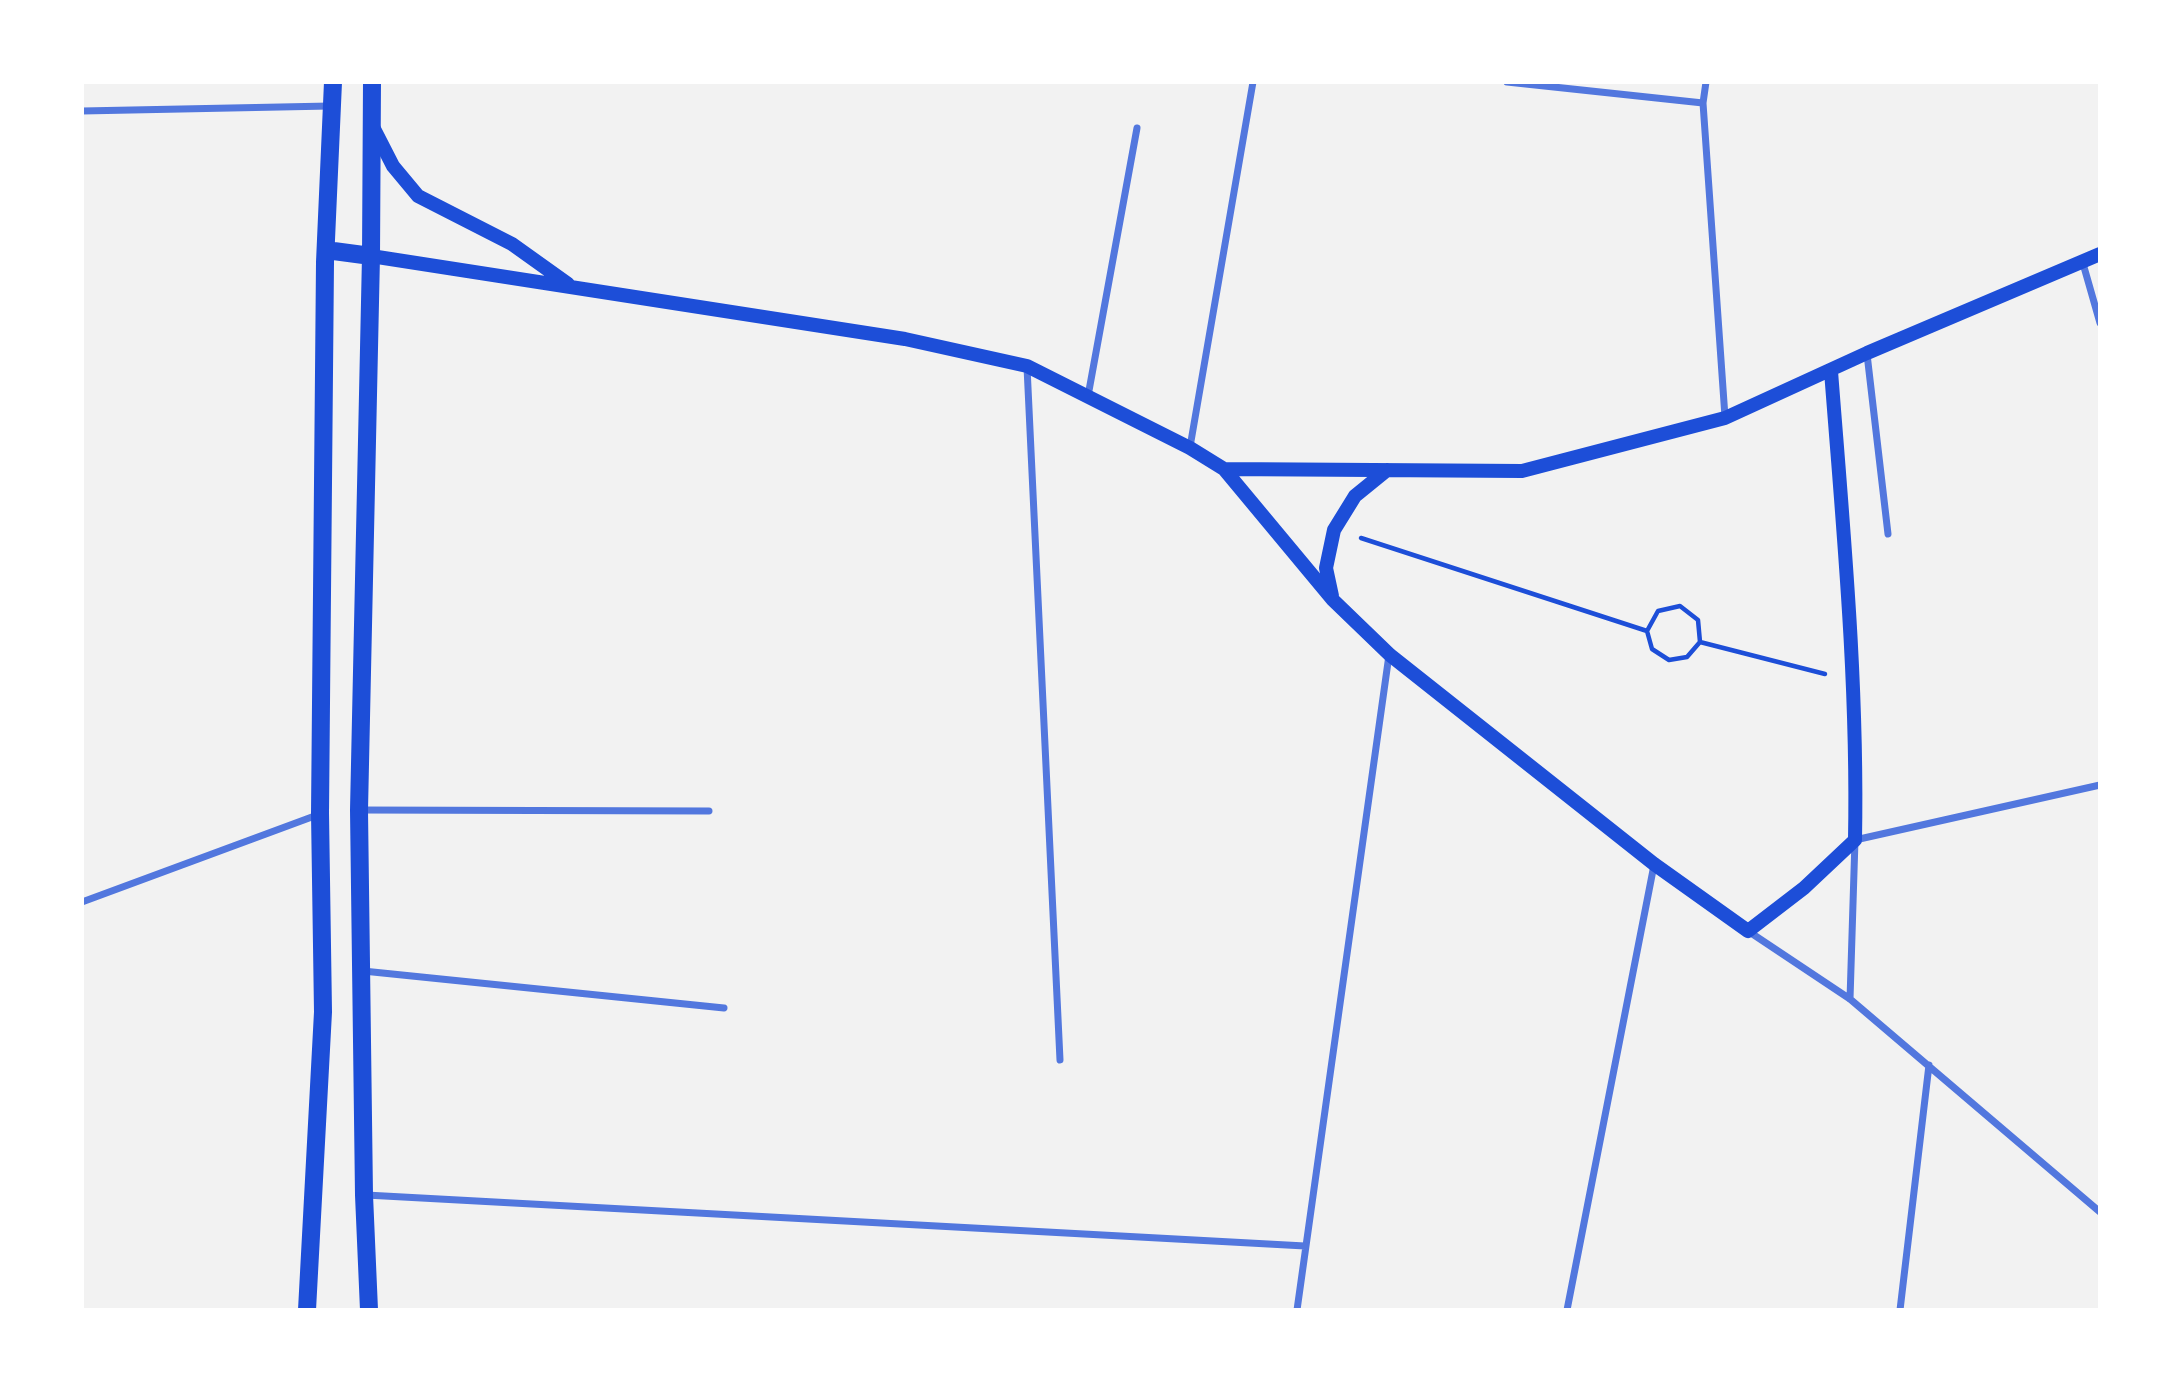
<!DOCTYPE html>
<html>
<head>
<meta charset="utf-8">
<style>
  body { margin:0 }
  #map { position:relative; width:2182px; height:1392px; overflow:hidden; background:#f2f2f2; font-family:Georgia,serif }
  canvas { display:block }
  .frame { position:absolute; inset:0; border:84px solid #fff; pointer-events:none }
</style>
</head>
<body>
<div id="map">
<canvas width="2182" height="1392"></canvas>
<div class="frame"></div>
</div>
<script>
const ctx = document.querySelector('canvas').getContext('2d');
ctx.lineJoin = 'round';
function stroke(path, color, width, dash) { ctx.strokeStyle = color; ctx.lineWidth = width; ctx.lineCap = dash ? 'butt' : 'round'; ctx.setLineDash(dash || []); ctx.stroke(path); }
const path = new Path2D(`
  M1361,538L1647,631
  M1680,606L1698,620L1700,642L1687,657L1669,660L1652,649L1647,631L1658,611Z
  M1700,642L1825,674`);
const minor = new Path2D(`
  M1507,82L1703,103
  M1706,82L1703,103L1725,417
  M82,111L330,106
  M2082,260L2100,323
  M1867,354L1888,534
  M1027,367L1060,1060
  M1088,396L1137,128
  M1190,447L1253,82
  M360,810L709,811
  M82,902L320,814
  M1748,931L1850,999L2100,1212
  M363,971L724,1008
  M1850,999L1855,840L2100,785
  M366,1195L1305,1246
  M1297,1310L1389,655
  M1567,1310L1654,865
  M1900,1310L1929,1065`);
const secondary = new Path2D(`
  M372,125L393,166L418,196L512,244L568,284
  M371,256L905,339L1027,366L1190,448L1224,469L1522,471L1725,418L1867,353L2100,254
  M1224,469L1333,600L1390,655L1654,864L1748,931L1804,888L1855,840C1858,683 1843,527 1831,371
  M1332,596L1326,568L1334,530L1355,496L1387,470`);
const primary = new Path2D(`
  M326,250L371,256
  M307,1310L323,1012L320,813L325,262L333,82
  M369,1310L364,1195L359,810L371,256L372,82`);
stroke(path, '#1d4ed8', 4.5);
stroke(minor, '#5277de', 7);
stroke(secondary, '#1d4ed8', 14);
stroke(primary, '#1d4ed8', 18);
</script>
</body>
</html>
